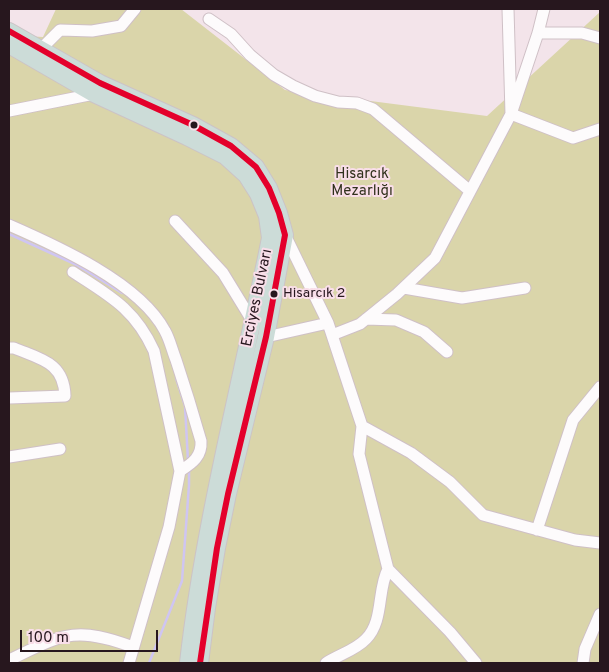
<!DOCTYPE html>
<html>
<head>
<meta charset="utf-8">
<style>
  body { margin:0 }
  #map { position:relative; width:609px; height:672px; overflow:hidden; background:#f3e4ea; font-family:Overpass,sans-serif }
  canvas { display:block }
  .frame { position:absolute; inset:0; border:10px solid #27171e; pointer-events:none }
  .scale { position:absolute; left:20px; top:630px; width:138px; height:22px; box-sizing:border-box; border:2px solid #27171e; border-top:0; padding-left:6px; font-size:15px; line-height:18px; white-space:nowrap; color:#27171e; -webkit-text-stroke:4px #f9dee9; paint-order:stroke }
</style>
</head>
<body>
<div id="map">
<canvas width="609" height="672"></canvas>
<div class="frame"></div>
<div class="scale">100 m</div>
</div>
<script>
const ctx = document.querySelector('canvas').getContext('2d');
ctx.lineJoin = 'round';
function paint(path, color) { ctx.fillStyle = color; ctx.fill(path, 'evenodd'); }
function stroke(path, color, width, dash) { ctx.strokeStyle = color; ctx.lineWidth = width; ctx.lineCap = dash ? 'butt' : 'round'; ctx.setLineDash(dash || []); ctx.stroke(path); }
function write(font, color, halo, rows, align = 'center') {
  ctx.font = font + ' Overpass,sans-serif'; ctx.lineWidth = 4; ctx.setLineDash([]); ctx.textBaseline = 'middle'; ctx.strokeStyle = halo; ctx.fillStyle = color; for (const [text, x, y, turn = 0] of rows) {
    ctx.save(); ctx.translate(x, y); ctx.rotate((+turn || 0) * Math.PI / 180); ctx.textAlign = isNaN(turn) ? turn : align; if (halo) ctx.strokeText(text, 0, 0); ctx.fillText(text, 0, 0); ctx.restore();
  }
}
const green = new Path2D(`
  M56,9H181L285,90L487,116L600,12V663H9V35L43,37Z`);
const stream = new Path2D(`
  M9,234L77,265L122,293
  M176,378L185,406L188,461
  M149,663L182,581L189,485V469`);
const minor = new Path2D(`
  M508,9L511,114L573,138L600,129
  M209,19L231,34L250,55L274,75L293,86L315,96L338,102L357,103L373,109L470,191
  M538,33H582L600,38
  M41,49L60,30L92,31L121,26L135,9
  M9,111L94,94
  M175,221L223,273L253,322
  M9,225C57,246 140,283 165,331C170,340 172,350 176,360C185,387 193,413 201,441C202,456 193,463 180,471
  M285,235L328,323L362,426L359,454L388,569L450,632L476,663
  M73,272C110,296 135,309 154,351L180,471L169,527L129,663
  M404,288L462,298L525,288
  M366,319L396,320L424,332L447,352
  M332,335L360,324L397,294L435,258L511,114L538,33L544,9
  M266,337L328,323
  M9,348H14C40,359 64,362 65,396L9,398
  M362,426L411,453L450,482L483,515L575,540L600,543
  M9,457L60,449
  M537,530L573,420L600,387
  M9,660C62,635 74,625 133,647
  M326,663C338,655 356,650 366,639C384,621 377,590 388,569
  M583,663L585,649L600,614`);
const highway = new Path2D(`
  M9,31L100,83L193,125L231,146L256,167L269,188L279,213L285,235L266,337L228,494L217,548L207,608L200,663
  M9,45L94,94L187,137L225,156L246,175L258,194L267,216L270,238C242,379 204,520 188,663`);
const bus1 = new Path2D(`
  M9,31L100,83L193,125L231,146L256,167L269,188L279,213L285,235L266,337L228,494L217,548L200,663`);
const markers = [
  [194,125,4.5,"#27171e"],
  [274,294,4.5,"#27171e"]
];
const busNames = [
  ["Hisarcık 2",283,294]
];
const parkNames = [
  ["Hisarcık",362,175],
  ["Mezarlığı",362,192]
];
const streetNames = [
  ["Erciyes Bulvarı",258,298,-78]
];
paint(green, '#dad5aa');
stroke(stream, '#cfc5f2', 2.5);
stroke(minor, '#cfc0c6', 13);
stroke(highway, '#ccc3c6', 18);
stroke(minor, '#fdfbfc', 11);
stroke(highway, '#ccdcd8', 16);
stroke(bus1, '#e4002b', 6);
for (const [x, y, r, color] of markers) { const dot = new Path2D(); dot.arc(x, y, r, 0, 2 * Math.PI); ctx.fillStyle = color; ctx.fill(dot); stroke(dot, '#f9dee9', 2); }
write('14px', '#27171e', '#f9dee9', busNames, 'left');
write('15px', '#30311c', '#f9dee9', parkNames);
write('15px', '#27171e', '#f9dee9', streetNames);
</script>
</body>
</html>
